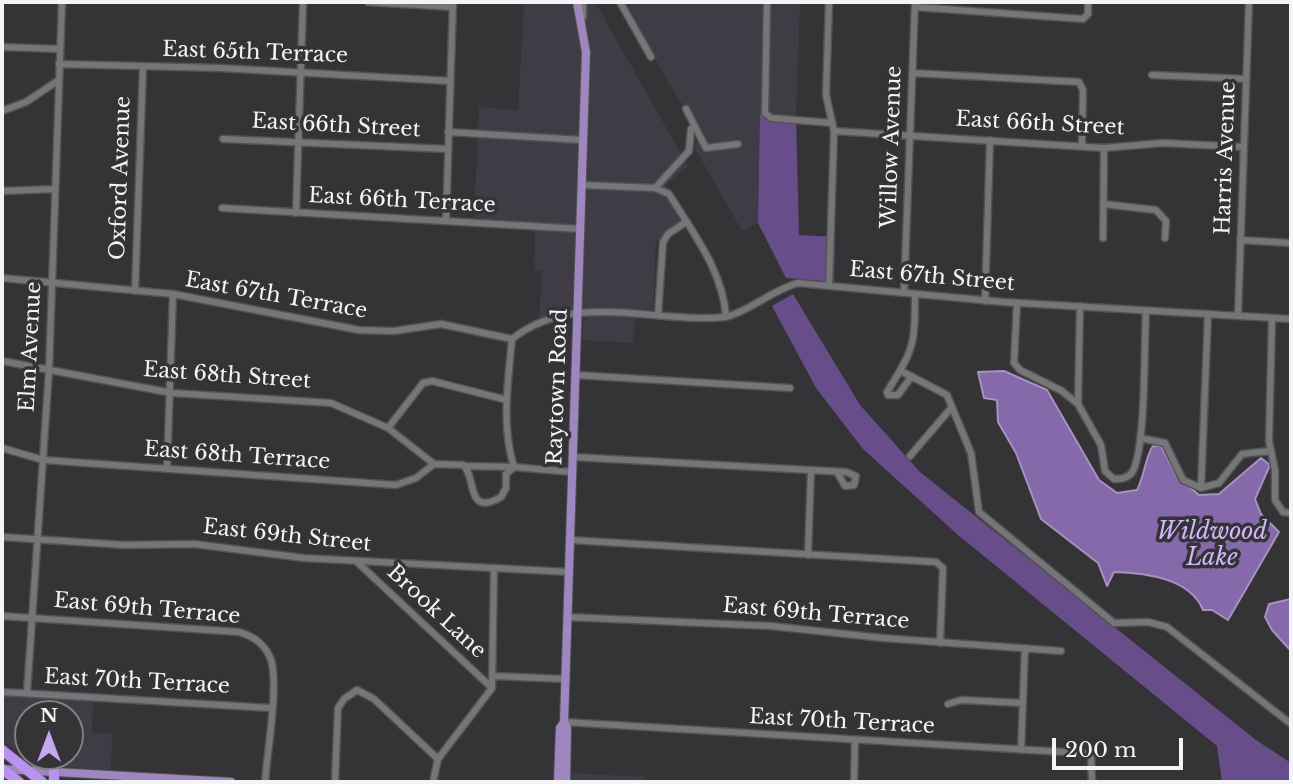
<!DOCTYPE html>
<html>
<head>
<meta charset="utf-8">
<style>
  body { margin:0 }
  #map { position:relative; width:1293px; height:784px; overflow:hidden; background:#343336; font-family:"Libre Baskerville",serif }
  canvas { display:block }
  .frame { position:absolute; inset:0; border:4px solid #f4f3f5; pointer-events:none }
  .north { position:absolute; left:14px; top:700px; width:70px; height:70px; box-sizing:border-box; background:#343336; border:2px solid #818082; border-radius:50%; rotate:0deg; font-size:19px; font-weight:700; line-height:28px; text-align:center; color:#f4f3f5 }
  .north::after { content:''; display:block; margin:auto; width:24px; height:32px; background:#c5a7f1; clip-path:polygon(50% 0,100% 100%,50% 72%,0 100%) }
  .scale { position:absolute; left:1052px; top:738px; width:131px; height:32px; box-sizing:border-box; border:4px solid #f4f3f5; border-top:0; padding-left:9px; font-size:21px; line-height:24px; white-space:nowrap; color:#f4f3f5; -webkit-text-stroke:5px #343336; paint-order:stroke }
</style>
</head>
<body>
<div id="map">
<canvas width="1293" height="784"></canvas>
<div class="frame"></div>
<div class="north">N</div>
<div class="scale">200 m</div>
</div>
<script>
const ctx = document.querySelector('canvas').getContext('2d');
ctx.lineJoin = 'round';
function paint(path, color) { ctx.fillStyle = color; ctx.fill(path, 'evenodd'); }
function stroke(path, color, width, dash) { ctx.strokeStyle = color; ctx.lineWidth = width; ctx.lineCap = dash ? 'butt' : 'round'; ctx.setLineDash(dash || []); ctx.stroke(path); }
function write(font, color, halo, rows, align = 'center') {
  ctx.font = font + ' "Libre Baskerville",serif'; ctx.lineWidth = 7; ctx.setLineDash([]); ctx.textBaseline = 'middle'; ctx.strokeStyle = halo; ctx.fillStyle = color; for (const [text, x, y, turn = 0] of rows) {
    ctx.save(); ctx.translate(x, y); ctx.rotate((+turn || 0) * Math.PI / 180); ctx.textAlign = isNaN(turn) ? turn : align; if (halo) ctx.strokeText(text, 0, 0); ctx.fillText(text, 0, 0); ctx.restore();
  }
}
const built = new Path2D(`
  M524,2H595L688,166L666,184V195L681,222L656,242L653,310L588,308L539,318L542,271H534L535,223L474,218L479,107L518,110Z
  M625,2H800L796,116L760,115L758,223L742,231L694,147L702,134L667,81Z
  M588,316L635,317L633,343L583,340V322Z
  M2,694L93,699L92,733L112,734L111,770L59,767V763L31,762L2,740ZM28,714H70V756H28Z
  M570,773L645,777V782H569Z`);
const green = new Path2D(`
  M760,114L796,116L799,235L835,237L834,282L786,278L758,223Z
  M793,294L860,405L920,472L1256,740L1291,763V782H1222L1217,746L958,535L863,449L816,388L772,306Z`);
const water = new Path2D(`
  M1004,371L1047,390L1099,480L1117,493L1137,490C1145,475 1145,457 1153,446H1161L1177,476L1199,495L1219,494L1261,458L1270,465L1255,499L1261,514L1279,532L1228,620L1212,610H1203C1190,578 1145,573 1114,572L1107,586L1098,563L1041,519L1016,453L998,422L997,400L984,398L978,372Z
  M1291,599V651L1272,630L1265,617L1269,604Z`);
const minor = new Path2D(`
  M368,2L453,7
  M620,2L651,57
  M767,2L765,113L771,118L832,123
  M915,7L1083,19L1088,14V2
  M583,17V2
  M2,47L60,49
  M59,64L220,68L450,81
  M912,73L1079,82L1083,90L1082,146
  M1152,75L1246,79
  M686,109L706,148L738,144
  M2,111L26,102L59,80
  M834,131L1104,148L1163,143L1244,147
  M448,132L583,140
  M223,139L447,149
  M582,185L655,188L669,194C693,233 723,271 726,317
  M655,188L689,151L691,129
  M2,191L55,189
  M1103,204L1156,210L1166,221L1165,238
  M222,208L581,229
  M296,213L303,2
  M446,221L453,2
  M1103,238L1104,148
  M1240,240L1291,243
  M2,278L173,294L359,330L394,331L441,324L512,339C574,290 654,324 726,317C752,310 772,290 798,283L1003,302L1291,319
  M829,286L834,131L826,95L829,2
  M135,291L143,67
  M904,293L915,2
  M985,301L990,140
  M1017,303L1014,363L1020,370L1062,391L1078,404L1101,445L1105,471L1114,479C1122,479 1129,478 1133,471C1146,445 1144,345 1146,311
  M658,315L663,242L668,234L686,222
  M1238,316L1249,2
  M1272,318L1269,441L1275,470V500L1283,512L1291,513
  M2,361L172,393L331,403L388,428L434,464
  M901,371L947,395L971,453L979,512L1114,623L1148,622L1167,627L1291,724
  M576,375L790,388
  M911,377L898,395H888L887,392C914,349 915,345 915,294
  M1078,404L1080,306
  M388,428L423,383L432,381L507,400
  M1140,438L1165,443L1183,480L1201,488L1219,483L1242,454L1270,451
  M2,448L43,460L396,485L416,478L434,464L463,465C477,476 465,518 501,497L506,488V474L514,467L572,472
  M910,456L952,407
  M573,457L846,472L856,476L854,485L845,486L837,472
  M465,466L514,467C501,426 508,382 512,339
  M167,469L173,294
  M1201,488L1208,314
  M2,537L125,545L194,544L304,558L569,572
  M570,540L936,562L943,568L940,643
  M808,555L811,470
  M356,561L492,688
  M2,616L239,632C253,636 266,645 271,660C279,685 267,753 265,782
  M567,617L771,626L883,638L1061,651
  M493,676L566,679
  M2,692L271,708
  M27,693L49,370L62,2
  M948,704L961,700L1023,703
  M564,722L1081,753L1091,754L1092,782
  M1021,750L1025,648
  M335,782L338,708L344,699L357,690L374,699L438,759
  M433,782L438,759L492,688L494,568
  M854,782L855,740`);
const major = new Path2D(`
  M2,769L231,782
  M558,782L560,728L564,722
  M566,782L567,728L564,722L586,52L577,2`);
const highway = new Path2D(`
  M2,750L42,782
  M2,769L19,782
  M54,782V772`);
const streetNames = [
  ["East 65th Terrace",255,53,2],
  ["East 66th Street",1040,124,3],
  ["East 66th Street",336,126,3],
  ["Willow Avenue",892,147,-88],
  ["Harris Avenue",1226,158,-88],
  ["Oxford Avenue",121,178,-88],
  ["East 66th Terrace",402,201,3],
  ["East 67th Street",932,277,5],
  ["East 67th Terrace",276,296,10],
  ["Elm Avenue",31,347,-87],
  ["East 68th Street",227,376,4],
  ["Raytown Road",558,387,-88],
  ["East 68th Terrace",237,456,4],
  ["East 69th Street",287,536,6],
  ["East 69th Terrace",147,609,5],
  ["Brook Lane",436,612,43],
  ["East 69th Terrace",816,614,5],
  ["East 70th Terrace",137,682,3],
  ["East 70th Terrace",842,722,3]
];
const waterNames = [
  ["Wildwood",1212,533],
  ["Lake",1212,559]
];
paint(built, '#3f3c45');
paint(green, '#684d8b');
paint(water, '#8569ab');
stroke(water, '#a692c1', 2);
stroke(minor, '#535255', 9);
stroke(major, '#535255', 10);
stroke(highway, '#535255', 12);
stroke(minor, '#767578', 6);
stroke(major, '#9e86bf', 8);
stroke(highway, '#b991ef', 10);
write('21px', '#f4f3f5', '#343336', streetNames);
write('italic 23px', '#d2b3fd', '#343336', waterNames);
</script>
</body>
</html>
